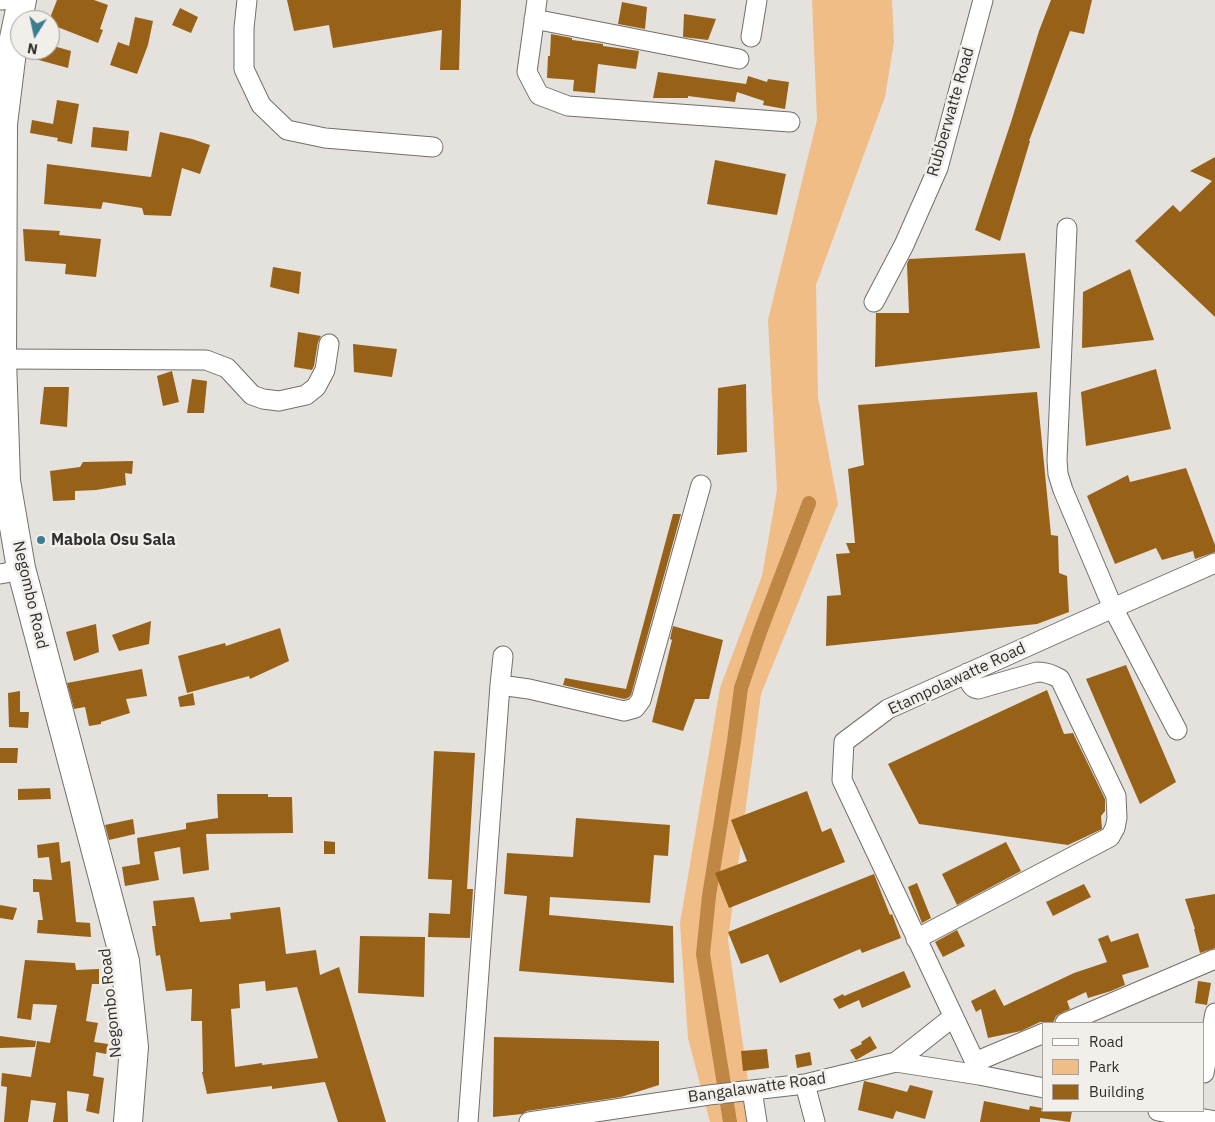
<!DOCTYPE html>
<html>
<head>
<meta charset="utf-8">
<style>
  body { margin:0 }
  #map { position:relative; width:1215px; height:1122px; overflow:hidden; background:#e5e1dc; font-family:"IBM Plex Sans",sans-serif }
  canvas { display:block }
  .legend { position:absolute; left:1042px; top:1022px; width:162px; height:90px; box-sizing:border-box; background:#f2eeea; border:1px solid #a5a29f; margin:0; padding:6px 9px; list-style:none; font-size:15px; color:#312f2e }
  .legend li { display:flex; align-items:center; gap:10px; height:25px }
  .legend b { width:25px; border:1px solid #a5a29f }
  .north { position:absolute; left:10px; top:10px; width:50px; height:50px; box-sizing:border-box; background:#f2eeea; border:1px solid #a5a29f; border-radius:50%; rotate:190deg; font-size:14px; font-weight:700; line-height:20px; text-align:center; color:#312f2e }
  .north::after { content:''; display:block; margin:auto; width:18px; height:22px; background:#3c7d90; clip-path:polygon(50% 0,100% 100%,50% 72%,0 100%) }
</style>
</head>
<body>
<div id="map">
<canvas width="1215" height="1122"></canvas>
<ul class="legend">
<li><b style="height:6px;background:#fff"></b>Road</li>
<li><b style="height:14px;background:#f0bd86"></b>Park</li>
<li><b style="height:14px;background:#976118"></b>Building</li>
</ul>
<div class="north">N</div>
</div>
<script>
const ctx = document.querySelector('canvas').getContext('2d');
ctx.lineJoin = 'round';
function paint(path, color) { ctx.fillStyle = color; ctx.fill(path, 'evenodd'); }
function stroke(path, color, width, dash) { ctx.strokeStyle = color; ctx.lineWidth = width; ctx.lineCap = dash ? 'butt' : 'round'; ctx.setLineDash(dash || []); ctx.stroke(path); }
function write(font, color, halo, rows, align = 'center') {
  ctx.font = font + ' "IBM Plex Sans",sans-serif'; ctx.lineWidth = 5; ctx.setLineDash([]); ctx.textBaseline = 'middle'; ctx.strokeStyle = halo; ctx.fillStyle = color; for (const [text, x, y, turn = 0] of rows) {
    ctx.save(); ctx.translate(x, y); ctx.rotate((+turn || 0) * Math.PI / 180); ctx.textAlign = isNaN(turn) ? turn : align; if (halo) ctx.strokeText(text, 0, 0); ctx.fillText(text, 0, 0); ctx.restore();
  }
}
const green = new Path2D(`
  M812,0H892L894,42L885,97L816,285L818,397L838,504L761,694L728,940L754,1122H710L688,1038L680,923L720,688L762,576L777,490L768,320L817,120Z`);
const canal = new Path2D(`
  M730,1122L703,954L709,896L734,741L741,688L760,632L809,503L808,506`);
const building = new Path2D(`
  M57,0H94L108,5L100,29L103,30L98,43L50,24V18Z
  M287,0H461L459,70H440L442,30L333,48L329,25L294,31Z
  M1051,0H1092L1084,34L1070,31L1029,141H1030L1000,241L975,230L1011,122L1039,31Z
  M622,2L647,7L645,29L618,24Z
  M180,8L198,17L191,33L172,25Z
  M684,14L716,19L708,40L683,37Z
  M135,17L153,21L148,45L137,74L110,65L118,42L129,46Z
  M551,34L572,38V40L603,44V46L639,51L636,69L598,64L595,93L573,91L574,80L547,78L548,56H550Z
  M50,45L71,51L68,68L35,59L38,50H50Z
  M658,72L746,84L748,76L767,82L768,79L789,82L785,109L763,105L764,101L737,92L735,102L688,96V98H653Z
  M57,100L79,104L72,144L57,141L58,138L30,133L32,120L53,124Z
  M93,127L129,131L127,151L91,147Z
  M160,132L192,139L210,145L200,174L182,168L171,216L144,215L142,208L103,202L101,209L44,204L47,164L151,177Z
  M1215,157V317L1135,241L1173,205L1180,212L1212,181L1190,171Z
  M715,160L786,174L777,215L707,204Z
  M23,229L60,231L59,235L101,239L96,277L65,274L66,264L25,261Z
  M1025,253L1040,348L875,367L876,313H909L907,264L909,259Z
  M273,267L301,272L299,294L270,287Z
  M1130,269L1154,340L1082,348L1083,292Z
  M298,332L321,336L318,342L314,366L312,370L294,367Z
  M353,344L397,349L392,377L354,372Z
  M1156,369L1171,429L1086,446L1081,392Z
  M172,371L179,402L163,406L157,376Z
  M192,379L207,381L204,413H187Z
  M746,384L747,452L717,455L718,388Z
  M44,387H69L67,427L40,424Z
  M1037,392L1051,535L1058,536L1059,573L1067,576L1069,612L1037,624L826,646L827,596L841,595L836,554L850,553L846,543H855L848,469L864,465L858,405Z
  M133,461L132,474L125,473L126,485L96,490L75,491V500L53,501L50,471L80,467L83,462Z
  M1186,468L1215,545V552L1195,559L1193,551L1162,560L1156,548L1115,564L1087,496L1128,475L1130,482Z
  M673,514H681L631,695L628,698L624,699L563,685L565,678L626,689Z
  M151,621L149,644L119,651L112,635Z
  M96,624L99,652L74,661L66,632Z
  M673,626L723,640L709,699H695L683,731L652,722L672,640L670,639Z
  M280,628L289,661L250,679L249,676L187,693L178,656L225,643L226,646Z
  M1126,665L1176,782L1140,804L1086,679Z
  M142,669L147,696L126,699L130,713L101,722V724L89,726L85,707L74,709L67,683Z
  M1047,690L1064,734L1073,733L1105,799V811L1101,816L1102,829L1068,845L919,824L888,764Z
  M20,691V712H29L28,728L9,727L8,693Z
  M193,693L195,705L180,707L178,697Z
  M0,748H18L17,763H0Z
  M434,751L475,753L467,889H473L470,938L428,937L429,913L450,914L452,880L428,879Z
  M50,788L51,799L18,800V789Z
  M807,791L822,832L831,828L845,862L729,908L715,873L747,861L731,820Z
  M217,794H268V797H292L293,833L206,834L209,870L183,874L180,847L154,852L159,880L125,886L122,867L140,864L137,838L186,829V823L218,818Z
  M576,818L670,825L668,856L654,855L650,903L550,897L549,915L673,926L674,983L519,971L527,896L504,894L507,853L573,857Z
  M133,819L135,834L109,840L105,825Z
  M324,841L335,842V854H324Z
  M59,842L61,863L70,861L76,922L90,923L91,937L37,933L38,920H43L39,892H33V879L52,880L49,857L38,858L37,845Z
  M1006,842L1021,871L957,905L942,874Z
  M874,874L890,915L892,914L901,938L862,953L860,949L780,983L768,954L741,964L728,932Z
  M917,883L931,918L922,923L908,887Z
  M1084,884L1091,897L1053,916L1046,902Z
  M1215,894V948L1200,953L1194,929H1195L1185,899Z
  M194,897L200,922L231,919L230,913L280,907L286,954L316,950L320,975L339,967L386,1122H338L325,1082L272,1089V1086L207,1094L202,1072H203L202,1021H191L192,989L166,991L160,955L156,956L152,926H156L153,901ZM265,981L266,991L297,987L318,1058L262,1065V1063L235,1067L231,1009L240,1008L239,984Z
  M0,905L17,908L13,920L0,918Z
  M957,930L965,946L943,957L935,942Z
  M1138,933L1149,967L1122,975L1125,985L1111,991L1088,998L1086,992L1067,1001L1070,1009L1061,1013L1056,1016L1053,1023L1045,1022H1040L1021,1031L988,1038L981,1009L976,1012L971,1001L995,989L1004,1006L1074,973L1107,962L1098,939L1108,935L1111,942Z
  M360,936L425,937L424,997L358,993Z
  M25,960L75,963L76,970L99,969V984H92L86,1021L98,1023L94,1042L108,1044L106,1054L96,1052L93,1076L104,1078L99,1114L86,1111L89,1094L67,1091L68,1122H53L56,1103L31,1100L28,1122H4L7,1087L1,1086L2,1073L31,1077L37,1041L50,1043L57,1005L33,1004L31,1020L17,1018Z
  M904,971L911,987L862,1008L859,1000L839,1009L833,999L843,994L844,996Z
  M1198,981L1211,983L1207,1005L1195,1003Z
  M0,1036L36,1041L35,1047L0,1048Z
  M870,1036L877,1048L856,1060L850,1050L862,1044L861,1042Z
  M494,1037L659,1041V1085L621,1097L527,1111L522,1114L493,1117Z
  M767,1049L769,1068L743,1071L741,1051Z
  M810,1052L812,1065L797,1068L795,1055Z
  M864,1081L877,1084L907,1092L910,1085L933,1091L925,1119L896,1111L893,1119L858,1110Z
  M984,1101L1029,1110L1030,1106L1042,1108L1041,1111H1072L1070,1122L1040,1118V1122H980Z`);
const minor = new Path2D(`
  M2,0H3
  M247,0L244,28V69L261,105L287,130L325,138L433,147
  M537,0L527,72L539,95L568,106L790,122
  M534,19L739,59
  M751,37L757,0
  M1067,228L1057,460L1058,474L1063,490L1113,608L1177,730
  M874,302L904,245L938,168L983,0
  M2,359L206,360L227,368L252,395L263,399L279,401L306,395L316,387L325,370L329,344
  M0,574L6,573L21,568
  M500,685L529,689L624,711L635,708L641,700L701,485
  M916,939L1110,837L1115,828L1117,818L1116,796L1060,679C1052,674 1046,672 1037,672L978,689C970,688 970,681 967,673
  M1065,1023L1215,959
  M896,1062L953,1017
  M975,1062L1044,1033
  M1204,1073L1215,1013
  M979,1075L975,1062L842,780L844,742L888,709L1113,608L1215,563
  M805,1084L815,1122
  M752,1090L757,1122
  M1158,1111L1215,1121
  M468,1122L500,685L503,656
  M529,1122L709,1095L805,1084L896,1062L979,1075L1044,1088`);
const highway = new Path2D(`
  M22,0L13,43L3,124L2,359L6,481L21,568L125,961L134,1047L128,1122`);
const markers = [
  [41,540,5,"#3c7d90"]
];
const streetNames = [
  ["Rubberwatte Road",951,112,-74],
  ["Negombo Road",30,595,77],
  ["Etampolawatte Road",957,679,-25],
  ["Negombo Road",111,1003,-96],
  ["Bangalawatte Road",757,1088,-8]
];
const poiNames = [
  ["Mabola Osu Sala",51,540]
];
paint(green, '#f0bd86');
stroke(canal, '#bf8644', 14);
paint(building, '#976118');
stroke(minor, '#726f6b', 21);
stroke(highway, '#726f6b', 30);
stroke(minor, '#fff', 19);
stroke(highway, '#fff', 28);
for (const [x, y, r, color] of markers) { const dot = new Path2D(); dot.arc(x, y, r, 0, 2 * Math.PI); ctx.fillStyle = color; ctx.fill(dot); stroke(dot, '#f2eeea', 2); }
write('16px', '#312f2e', '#f2eeea', streetNames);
write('bold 16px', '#312f2e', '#f2eeea', poiNames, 'left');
</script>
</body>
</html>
